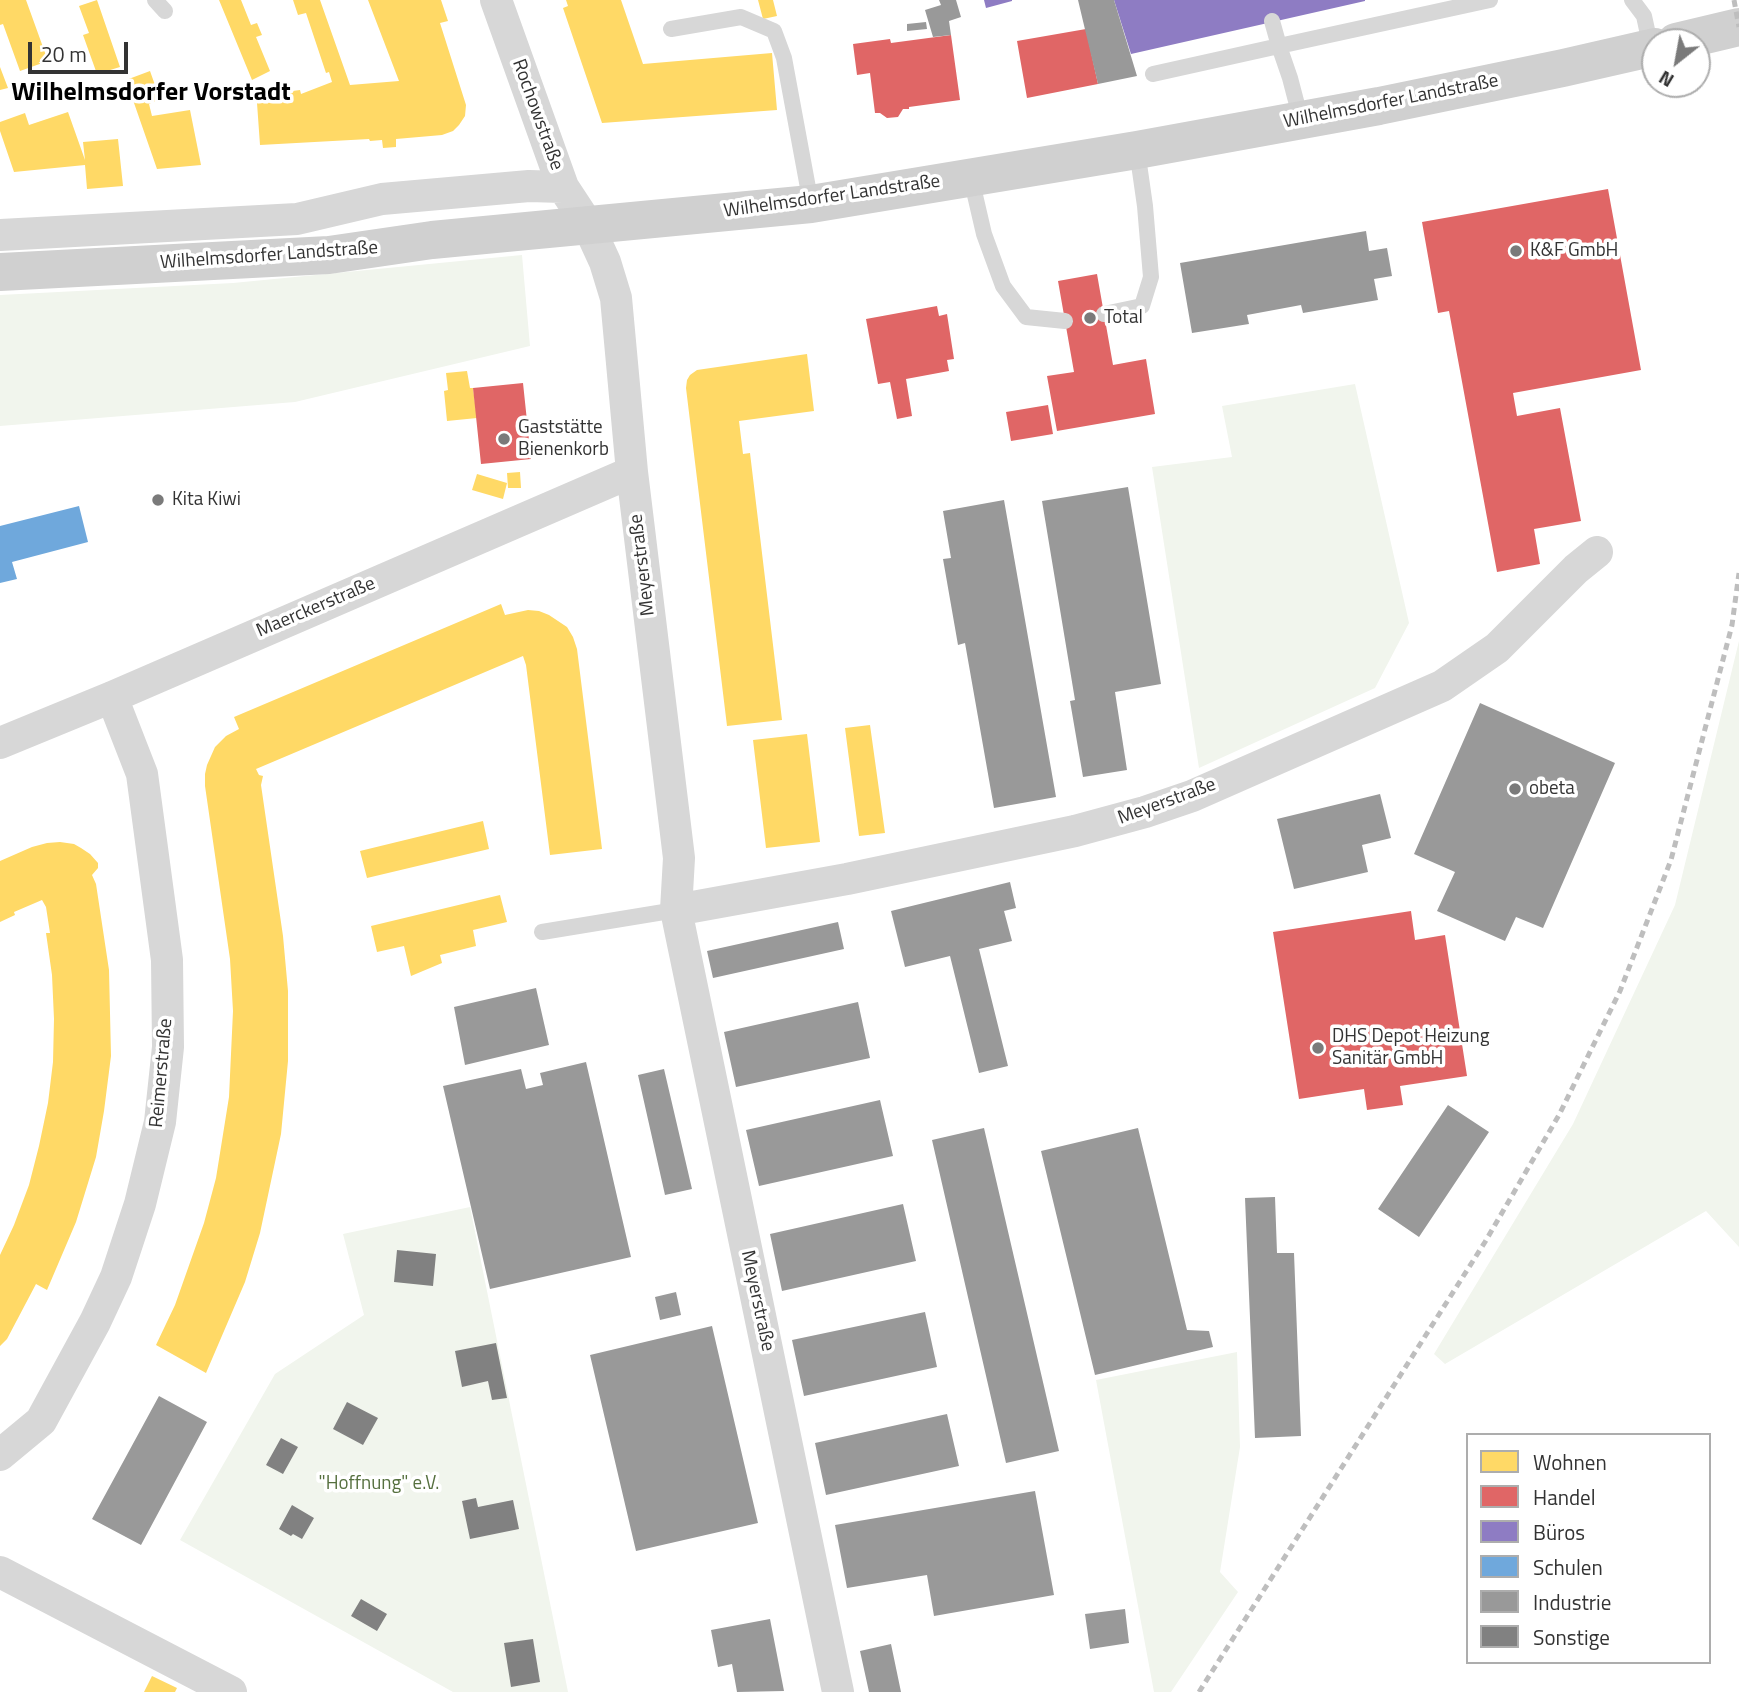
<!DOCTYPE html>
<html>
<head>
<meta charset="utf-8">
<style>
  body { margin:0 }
  #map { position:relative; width:1739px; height:1692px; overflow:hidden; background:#fff; font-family:"Titillium Web",sans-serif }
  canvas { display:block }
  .legend { position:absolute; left:1466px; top:1433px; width:245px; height:231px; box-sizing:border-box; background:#fff; border:2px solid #adadad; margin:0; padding:9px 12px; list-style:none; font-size:21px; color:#333 }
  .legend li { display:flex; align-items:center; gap:14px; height:35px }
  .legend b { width:35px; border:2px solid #adadad }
  .north { position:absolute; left:1641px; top:28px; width:70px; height:70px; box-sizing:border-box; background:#fff; border:2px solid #adadad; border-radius:50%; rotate:211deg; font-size:19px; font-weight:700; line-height:28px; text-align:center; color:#333 }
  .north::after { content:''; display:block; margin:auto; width:24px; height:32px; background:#7a7a7a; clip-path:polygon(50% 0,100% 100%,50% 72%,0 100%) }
  .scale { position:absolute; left:28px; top:42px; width:100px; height:32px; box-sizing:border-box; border:4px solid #333; border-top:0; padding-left:9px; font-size:21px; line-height:24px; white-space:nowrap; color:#333; -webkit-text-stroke:5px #fff; paint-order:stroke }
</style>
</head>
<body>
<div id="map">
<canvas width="1739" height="1692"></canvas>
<ul class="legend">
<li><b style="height:19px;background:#ffd966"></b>Wohnen</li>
<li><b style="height:19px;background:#e06666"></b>Handel</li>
<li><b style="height:19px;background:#8e7cc3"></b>Büros</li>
<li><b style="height:19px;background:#6fa8dc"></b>Schulen</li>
<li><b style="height:19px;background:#999"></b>Industrie</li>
<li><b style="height:19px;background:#818181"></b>Sonstige</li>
</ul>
<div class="north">N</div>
<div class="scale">20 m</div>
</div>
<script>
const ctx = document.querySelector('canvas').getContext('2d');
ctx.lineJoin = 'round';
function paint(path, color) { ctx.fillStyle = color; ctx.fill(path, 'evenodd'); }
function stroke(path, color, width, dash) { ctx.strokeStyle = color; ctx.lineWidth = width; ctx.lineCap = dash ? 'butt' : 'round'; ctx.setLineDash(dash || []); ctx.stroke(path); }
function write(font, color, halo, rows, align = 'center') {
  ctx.font = font + ' "Titillium Web",sans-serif'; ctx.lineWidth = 7; ctx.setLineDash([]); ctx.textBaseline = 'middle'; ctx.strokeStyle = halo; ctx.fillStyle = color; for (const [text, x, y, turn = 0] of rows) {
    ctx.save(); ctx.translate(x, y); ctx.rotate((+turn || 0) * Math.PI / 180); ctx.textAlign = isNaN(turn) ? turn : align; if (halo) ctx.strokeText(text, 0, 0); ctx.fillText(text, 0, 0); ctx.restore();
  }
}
const green = new Path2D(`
  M522,255L530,346L295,402L0,426V295L233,283Z
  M1355,384L1409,623L1375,688L1199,768L1152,467L1232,457L1222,406Z
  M1739,641V1247L1706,1211L1445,1364L1434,1354L1573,1124L1675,905Z
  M470,1207L568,1692H453L180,1540L275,1374L364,1315L343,1234Z
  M1237,1352L1240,1447L1220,1572L1238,1592L1171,1692H1154L1096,1380Z`);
const homes = new Path2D(`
  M0,0H26L48,61L20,71L3,24L0,25Z
  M97,0L120,67L97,74L83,35L89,33L79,6Z
  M219,0H241L251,25L257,23L262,35L256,37L270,71L252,80Z
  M293,0H320L350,85L399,81L368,0H441L448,21L440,23L466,105L465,116L459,125L453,131L442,135L396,139V147L383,148L382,140L370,141L369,139L260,145L256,89L285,86V92L300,90L301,94L332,82L329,72L326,73L306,13L298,15Z
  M566,0H621L643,64L772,53L777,110L602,123L563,8L568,6Z
  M758,0H773L777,16L763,19Z
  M0,67L8,88L0,90Z
  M150,71L160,99L149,104L152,116L190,110L201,165L157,169L126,80Z
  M68,112L85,160L83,142L118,139L123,186L87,189L85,165L14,172L0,131V122L25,113L29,125Z
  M807,354L814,411L739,421L743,454L750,453L782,720L727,726L686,388L687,380L690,375L697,370Z
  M467,371L470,388H473L477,418L447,421L444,391L448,390L446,373Z
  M520,472L521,488H508L507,473Z
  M477,474L507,483L503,499L472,490Z
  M501,604L505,615L528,610L539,611L549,615L567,627L573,637L577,649L602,849L550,855L526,665L523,656L256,769L259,775L263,776L261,785L283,936L288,991V1061L281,1134L260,1233L245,1282L206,1373L156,1345L175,1305L204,1223L216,1178L229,1097L233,1011L230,959L205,786V774L207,765L215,747L226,736L239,729L234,717Z
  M870,725L885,833L859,836L845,728Z
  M807,734L820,842L766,848L753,740Z
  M483,821L489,849L367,878L360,851Z
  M60,842L74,844L81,848L90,854L98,863V868L92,875L96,884L109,970L111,1056L104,1111L96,1157L76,1222L47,1290L36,1284L7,1339L0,1346V1255L14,1225L29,1185L39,1146L48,1103L53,1062L54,1019L52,975L46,933H50L46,907L42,900L14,912L15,915L0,922V861L32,847L47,843Z
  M500,895L507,922L473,930L476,946L440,955L442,963L411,976L404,946L377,952L371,926Z
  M152,1676L177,1688L175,1692H144Z`);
const shops = new Path2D(`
  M1086,29L1098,84L1027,98L1017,41Z
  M951,35L960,100L909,107V109H903L898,117L887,118L880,113H875L870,73L857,75L853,44L890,39L891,43Z
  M1608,189L1641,370L1513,393L1517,416L1560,408L1581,521L1534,529L1540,564L1497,572L1449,311L1438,313L1422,222Z
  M1097,274L1113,365L1146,359L1155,414L1057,431L1047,376L1074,372L1058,281Z
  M937,306L939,316L947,314L954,359L947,360L949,371L906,379L912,416L897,419L890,382L878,384L866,319Z
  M523,383L531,459L481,464L473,388Z
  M1048,405L1053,434L1011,441L1006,412Z
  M1411,911L1415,940L1445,935L1467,1076L1400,1086L1403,1105L1367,1110L1364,1089L1299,1099L1273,932Z`);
const offices = new Path2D(`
  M984,0H1012V1L986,8Z
  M1114,0H1365V1L1131,54Z`);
const schools = new Path2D(`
  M79,506L88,542L12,562L17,579L0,583V526Z`);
const industry = new Path2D(`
  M939,0H956L961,17L949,21L951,35L933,37L925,10L941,5Z
  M1078,0H1114L1137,76L1098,84Z
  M926,22L927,29L907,31V24Z
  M1366,231L1369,251L1387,248L1392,276L1374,279L1378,300L1303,313L1301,305L1247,315L1249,324L1192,333L1180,263Z
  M1128,487L1161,684L1115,692L1127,770L1083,777L1070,701L1075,700L1042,501Z
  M1004,500L1056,797L994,808L965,643L958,645L943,559L951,558L943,511Z
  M1480,703L1615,763L1543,928L1516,917L1505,941L1437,911L1455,872L1414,854Z
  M1380,794L1391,838L1362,845L1368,872L1294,889L1277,819Z
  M1010,882L1016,908L1004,911L1012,941L979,949L1008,1066L979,1073L950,956L905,967L891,911Z
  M838,922L844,949L713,978L707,951Z
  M536,988L549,1045L465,1065L454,1007Z
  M858,1002L870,1058L736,1087L724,1032Z
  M586,1062L631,1257L490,1289L443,1086L521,1069L526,1089L543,1085L540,1073Z
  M664,1069L692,1189L665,1195L638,1075Z
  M880,1100L893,1156L759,1186L746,1130Z
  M1448,1105L1489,1132L1419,1237L1378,1209Z
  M984,1128L1059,1451L1006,1463L932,1140Z
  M1138,1128L1187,1330L1209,1331L1213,1347L1095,1375L1041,1151Z
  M1275,1197L1277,1253H1294L1301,1436L1255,1438L1245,1198Z
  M903,1204L916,1261L782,1291L770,1234Z
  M676,1292L681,1315L660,1320L655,1297Z
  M925,1312L937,1367L804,1396L792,1340Z
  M712,1326L758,1523L636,1551L590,1355Z
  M159,1396L207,1422L141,1545L92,1519Z
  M947,1414L959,1466L826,1495L815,1443Z
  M1035,1491L1054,1595L934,1616L927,1575L847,1588L835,1525Z
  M1125,1609L1129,1643L1090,1649L1085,1614Z
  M770,1619L784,1691L737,1692L732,1664L718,1667L711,1630Z
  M891,1644L901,1692H869L860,1651Z`);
const building = new Path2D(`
  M397,1250L436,1254L433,1286L394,1282Z
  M496,1343L507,1398L492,1400L488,1381L462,1387L455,1351Z
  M347,1402L378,1418L363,1445L333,1429Z
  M281,1438L298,1447L283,1474L266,1465Z
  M476,1498L478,1507L513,1500L519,1529L470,1539L462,1501Z
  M292,1505L314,1518L302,1539L293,1534L291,1536L279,1529Z
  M361,1599L387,1614L377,1631L351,1616Z
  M533,1639L540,1682L511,1687L504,1643Z`);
const lane = new Path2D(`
  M155,0L165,11
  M1632,0L1644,16L1651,48
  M1272,21L1279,46L1490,0
  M671,29L741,17L774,31L784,58L811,204
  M1153,74L1279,46L1290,78L1301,120
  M971,178L984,234L1003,286L1026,317L1065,321
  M1104,314L1142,306L1151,277L1145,206L1137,150
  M542,932L676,910`);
const street = new Path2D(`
  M496,0L563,187L588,225L605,262L616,298L632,472L679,858L676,910L838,1692
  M0,235L297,219L382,199L529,186L563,187
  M0,743L112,697L632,472
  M676,910L847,879L1075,831L1145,812L1192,796L1442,686L1497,648L1576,569L1597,552
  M0,1455L41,1421L95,1322L116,1277L140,1204L160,1122L168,1047L167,960L142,774L112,697
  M0,1572L231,1692`);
const secondary = new Path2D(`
  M1676,42L1739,27
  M0,272L329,255L432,240L811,204L1137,150L1379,106L1563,68L1655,47`);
const rail = new Path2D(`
  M1734,0L1739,27
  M1199,1692L1485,1242L1559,1115L1620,991L1671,860L1732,625L1739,573`);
const markers = [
  [1516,251,7,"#7a7a7a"],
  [1090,318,7,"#7a7a7a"],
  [504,439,7,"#7a7a7a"],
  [158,500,7,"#7a7a7a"],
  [1515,789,7,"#7a7a7a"],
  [1318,1048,7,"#7a7a7a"]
];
const streetNames = [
  ["Wilhelmsdorfer Landstraße",1391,102,-11],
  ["Rochowstraße",537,115,70],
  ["Wilhelmsdorfer Landstraße",832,197,-8],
  ["Wilhelmsdorfer Landstraße",269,256,-4],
  ["Meyerstraße",643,565,-97],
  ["Maerckerstraße",316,608,-23],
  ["Meyerstraße",1167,802,-20],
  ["Reimerstraße",162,1073,-85],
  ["Meyerstraße",757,1301,78]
];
const poiNames = [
  ["K&F GmbH",1530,251],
  ["Total",1104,318],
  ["Gaststätte",518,428],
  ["Bienenkorb",518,450],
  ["Kita Kiwi",172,500],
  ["obeta",1529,789],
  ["DHS Depot Heizung",1332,1037],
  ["Sanitär GmbH",1332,1059]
];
const parkNames = [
  ["\"Hoffnung\" e.V.",379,1484]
];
const districtNames = [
  ["Wilhelmsdorfer Vorstadt",151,94]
];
paint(green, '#f1f5ed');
paint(homes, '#ffd966');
paint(shops, '#e06666');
paint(offices, '#8e7cc3');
paint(schools, '#6fa8dc');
paint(industry, '#999');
paint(building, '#818181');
stroke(lane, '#d7d7d7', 16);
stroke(street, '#d7d7d7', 32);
stroke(secondary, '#d0d0d0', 38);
stroke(rail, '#bebebe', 5, [7, 5]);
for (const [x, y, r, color] of markers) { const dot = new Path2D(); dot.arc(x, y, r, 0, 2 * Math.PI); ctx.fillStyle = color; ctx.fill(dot); stroke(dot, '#fff', 2.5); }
write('19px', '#333', '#fff', streetNames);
write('19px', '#333', '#fff', poiNames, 'left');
write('19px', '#56703f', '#fff', parkNames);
write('bold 26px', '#000', '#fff', districtNames);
</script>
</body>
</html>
